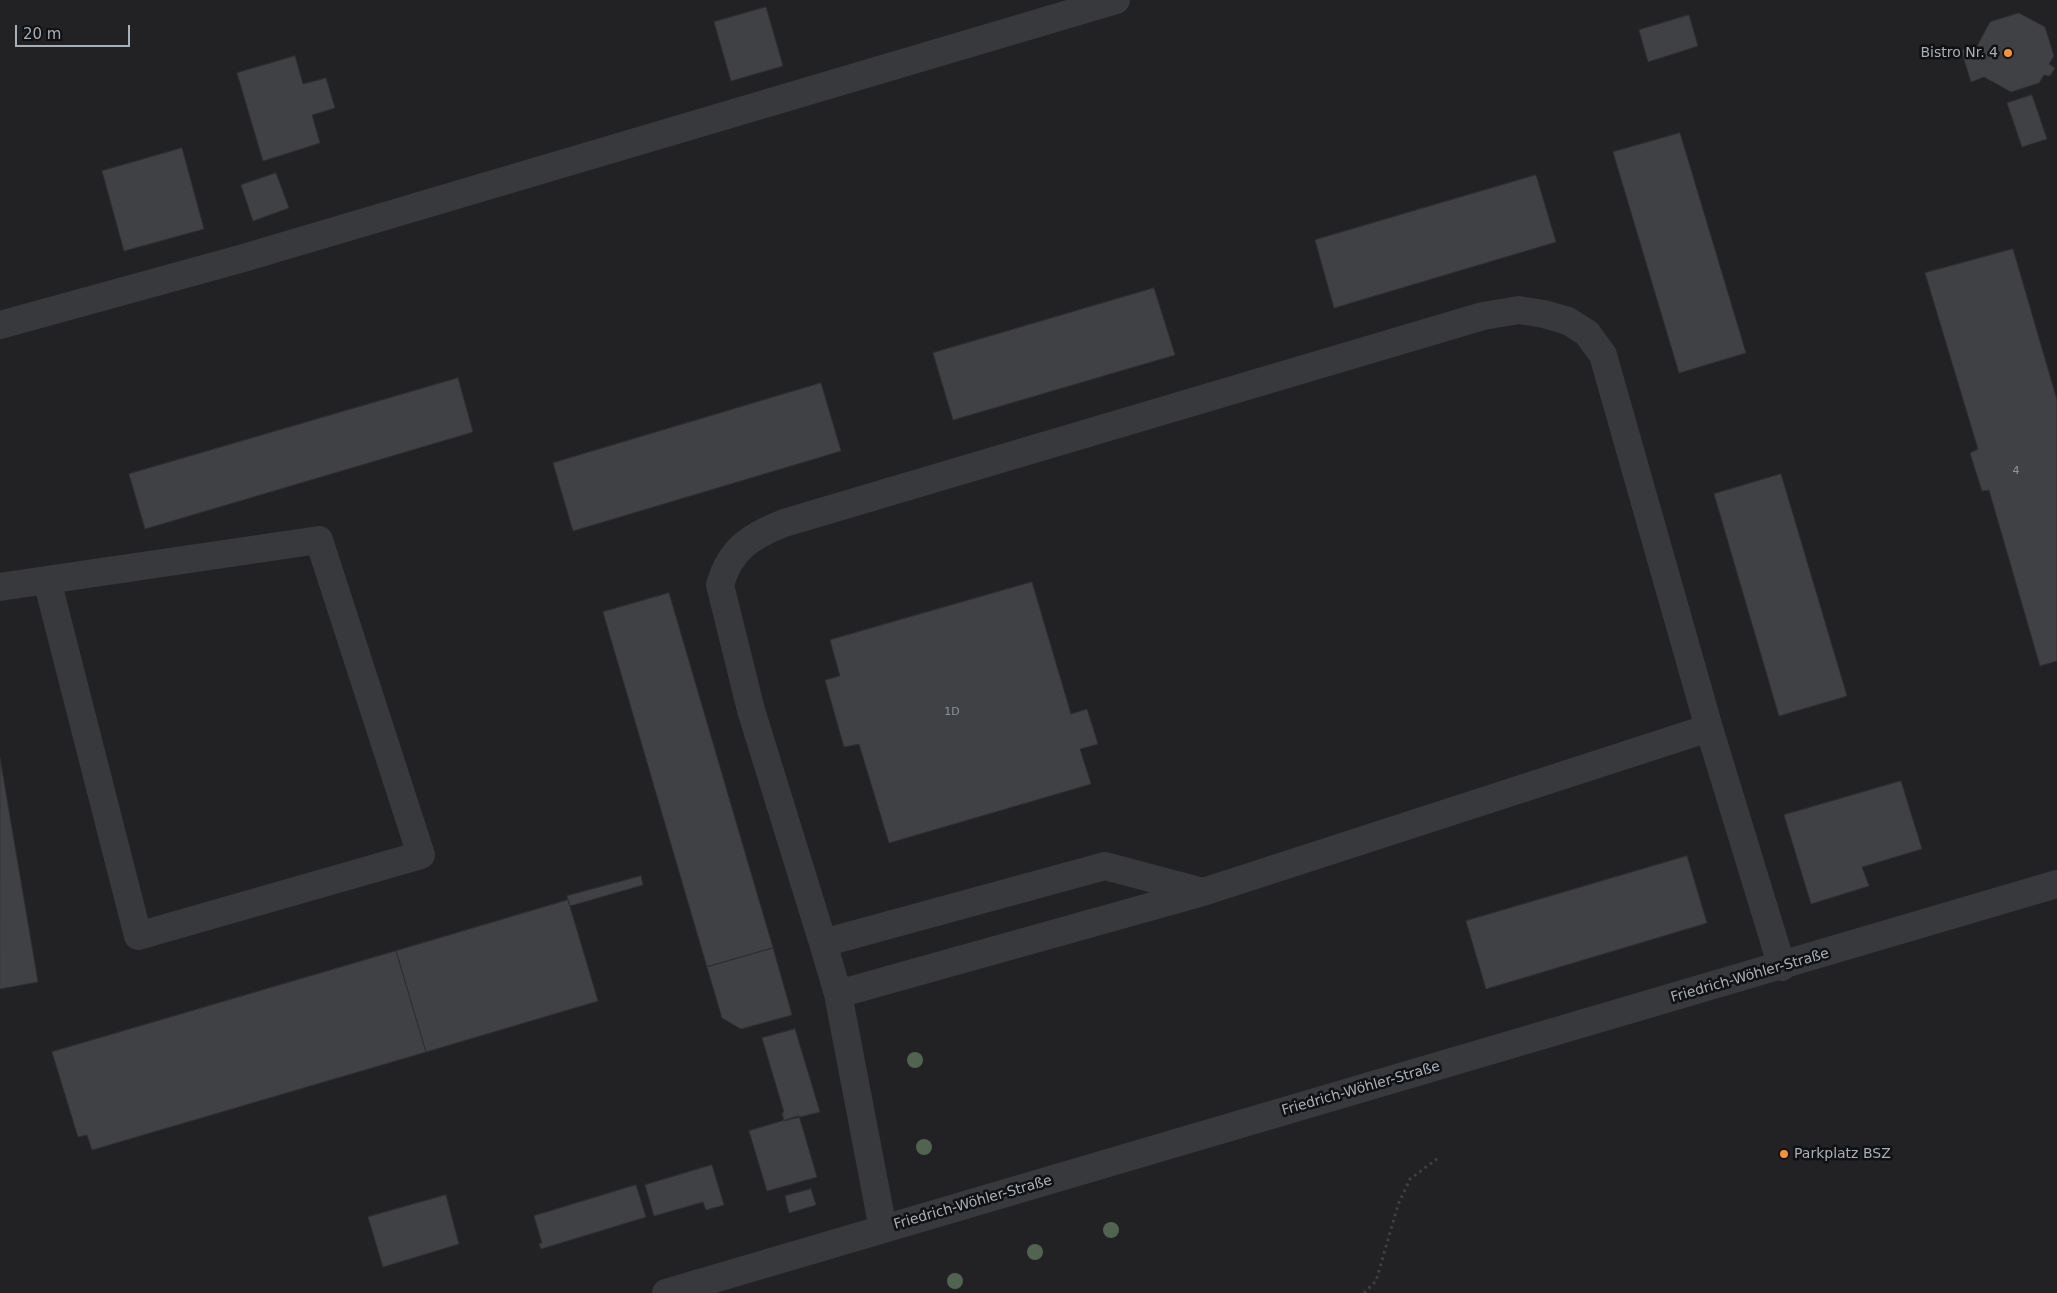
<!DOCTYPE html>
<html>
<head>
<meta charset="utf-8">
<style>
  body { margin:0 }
  #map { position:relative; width:2057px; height:1293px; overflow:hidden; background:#161618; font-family:"DejaVu Sans",sans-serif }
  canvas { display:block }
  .scale { position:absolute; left:15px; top:25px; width:115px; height:22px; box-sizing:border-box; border:2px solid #a7afb8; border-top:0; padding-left:6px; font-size:15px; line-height:18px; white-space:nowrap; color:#a7afb8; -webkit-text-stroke:4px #111113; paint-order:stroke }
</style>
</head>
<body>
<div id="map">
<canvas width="2057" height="1293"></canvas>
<div class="scale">20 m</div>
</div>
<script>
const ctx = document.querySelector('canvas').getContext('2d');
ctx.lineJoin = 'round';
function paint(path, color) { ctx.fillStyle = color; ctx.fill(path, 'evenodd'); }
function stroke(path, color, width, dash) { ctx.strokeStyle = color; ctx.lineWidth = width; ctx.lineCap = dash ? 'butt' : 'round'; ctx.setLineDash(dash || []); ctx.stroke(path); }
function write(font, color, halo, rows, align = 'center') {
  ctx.font = font + ' "DejaVu Sans",sans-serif'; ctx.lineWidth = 5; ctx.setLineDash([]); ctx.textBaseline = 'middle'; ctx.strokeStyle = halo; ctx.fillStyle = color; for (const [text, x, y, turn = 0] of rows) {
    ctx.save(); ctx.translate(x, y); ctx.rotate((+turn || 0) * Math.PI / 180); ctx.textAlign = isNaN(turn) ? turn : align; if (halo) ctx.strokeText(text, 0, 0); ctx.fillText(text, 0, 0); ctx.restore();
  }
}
const built = new Path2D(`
  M0,0H2057V1293H0Z`);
const building = new Path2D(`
  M766,7L783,66L731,81L714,22Z
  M2019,13L2045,27L2054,56L2049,64L2055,68L2050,76L2044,75L2039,83L2011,92L1984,77L1971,82L1961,50L1976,48L1990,22Z
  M1689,15L1698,46L1648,62L1639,30Z
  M295,56L303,84L326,78L335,108L312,115L320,143L263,161L237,73Z
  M2032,95L2047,139L2022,147L2007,103Z
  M1680,133L1746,353L1679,373L1613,152Z
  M182,148L204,229L124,251L102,171Z
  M276,173L289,208L253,221L241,185Z
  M1536,175L1556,242L1334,308L1315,240Z
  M2013,249L2057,400V661L2040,666L1989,490L1982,491L1970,453L1978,449L1925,273Z
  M1154,288L1175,355L953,420L933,353Z
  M458,378L473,432L145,529L129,474Z
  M821,383L841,451L573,531L553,463Z
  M1781,474L1847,696L1779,716L1714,494Z
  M1032,582L1071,714L1087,709L1098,744L1080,749L1091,784L889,843L859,744L844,747L825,680L840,676L830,640Z
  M669,593L773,948L707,967L603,612Z
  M0,758L38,982L0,989Z
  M1901,781L1922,849L1862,867L1869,886L1811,904L1784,815Z
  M1687,856L1707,923L1486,989L1466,921Z
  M641,876L643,885L570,906L567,896Z
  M568,900L598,1001L426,1052L396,951Z
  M773,948L792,1015L741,1029L722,1018L707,967Z
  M396,951L426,1052L92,1150L87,1135L78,1137L52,1052Z
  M795,1029L820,1112L784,1121L782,1113L784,1112L762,1038Z
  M799,1116L817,1177L767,1191L749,1131Z
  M712,1165L724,1205L706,1210L703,1202L654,1216L645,1185Z
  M636,1185L646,1217L541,1249L539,1244L542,1243L534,1216Z
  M811,1189L816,1205L789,1213L785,1196Z
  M446,1195L459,1244L383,1267L368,1217Z`);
const path = new Path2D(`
  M1364,1293L1376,1281L1398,1205L1410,1179L1438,1158`);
const minor = new Path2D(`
  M0,325L240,259L1116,0
  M0,587L319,540L421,855L138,936L47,580
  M1709,728L1603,355L1587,333L1568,321L1544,314L1519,310L1483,316L784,523C751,536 730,549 720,585L751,710L823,943L1105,866L1203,892L1709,728L1782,967
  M823,943L838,994L883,1229
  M838,994L1203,892
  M666,1293L2057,884`);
const trees = [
  [915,1060],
  [924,1147],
  [1111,1230],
  [1035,1252],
  [955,1281]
];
const markers = [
  [2008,53,5,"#f7942f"],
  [1784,1154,5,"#f7942f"]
];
const numberNames = [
  ["4",2016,471],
  ["1D",952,712]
];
const poiNames = [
  ["Bistro Nr. 4",1998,53],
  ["Parkplatz BSZ",1794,1154,"left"]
];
const streetNames = [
  ["Friedrich-Wöhler-Straße",1750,976,-16],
  ["Friedrich-Wöhler-Straße",1361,1089,-16],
  ["Friedrich-Wöhler-Straße",973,1203,-16]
];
paint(built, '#222225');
paint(building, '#404145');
stroke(building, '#303034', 1);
stroke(path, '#3d4044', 3, [2.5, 4]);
stroke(minor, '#37393d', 28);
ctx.fillStyle = '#516450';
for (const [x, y] of trees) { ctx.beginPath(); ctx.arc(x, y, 8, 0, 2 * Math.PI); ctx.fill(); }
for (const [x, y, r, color] of markers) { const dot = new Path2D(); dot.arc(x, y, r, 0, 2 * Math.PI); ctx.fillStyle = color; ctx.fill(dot); stroke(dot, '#111113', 2); }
write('11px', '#8d949b', null, numberNames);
write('14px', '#a7afb8', '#111113', poiNames, 'right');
write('14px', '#a7afb8', '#111113', streetNames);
</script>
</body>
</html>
